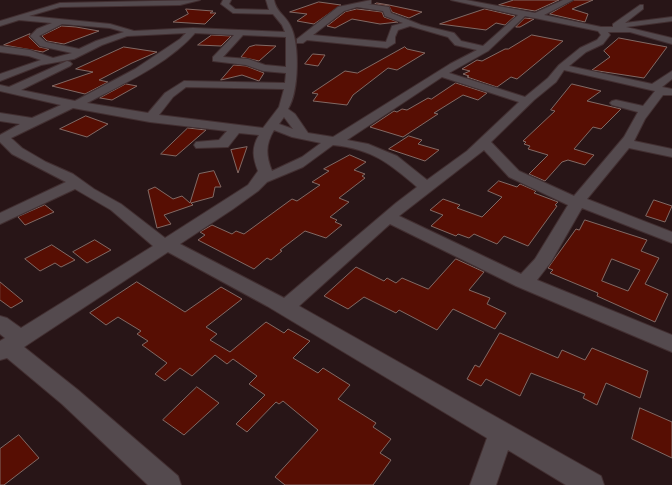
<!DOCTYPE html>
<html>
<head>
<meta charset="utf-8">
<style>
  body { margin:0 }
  canvas { display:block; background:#281517 }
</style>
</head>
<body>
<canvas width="672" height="485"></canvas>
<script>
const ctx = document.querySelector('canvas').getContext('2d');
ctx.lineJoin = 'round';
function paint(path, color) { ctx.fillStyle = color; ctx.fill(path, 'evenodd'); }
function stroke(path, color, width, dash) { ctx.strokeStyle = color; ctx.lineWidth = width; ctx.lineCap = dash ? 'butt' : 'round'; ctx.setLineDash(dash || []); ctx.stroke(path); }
const building = new Path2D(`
  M514,0H559L535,11L499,5Z
  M574,0H593L572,9L588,14L585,22L550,14Z
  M319,2L341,5L314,24L297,21L307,14L290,12Z
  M377,3L389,5L422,12L409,18L392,12L389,6L375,4Z
  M186,9L213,11L210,13H216L205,24L173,22L188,14Z
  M357,9L382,12L384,17L398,22L380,24L352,19L335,28L327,26L345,12Z
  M485,9L515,16L505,25L496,23L486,30L440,24Z
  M525,18L534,19L520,27H516Z
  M62,26L76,27L99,31L64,44L47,41L42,36Z
  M30,34L29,37L39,47L49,49L43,52L4,45Z
  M212,35L231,36L221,46L198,45Z
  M532,35L563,41L517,79L511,77L497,87L467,77L469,76L463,74L470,71L462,69L477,60L482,61L505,49H508Z
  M619,38L667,47L644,78L592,70L610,57L604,51Z
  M256,45L276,46L259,61L241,57L249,47Z
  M124,47L157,52L132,63L99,80L108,82L85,94L52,86L93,72L76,69Z
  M405,47L407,49L425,53L397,70L388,68L353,95L347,105L313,101L318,94L312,93L345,71L357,73Z
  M313,54L325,55L318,66L305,64Z
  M234,65L246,66L264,73L259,81L242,75L221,80Z
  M456,83L487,93L478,100L463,95L434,113L438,114L403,137L370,127L394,111L397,112L402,109L407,110L428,98L431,99Z
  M126,84L137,86L112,100L100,98Z
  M572,84L601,91L587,101L621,109L601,129L593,127L574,149L594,155L585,165L568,160L562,162L545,181L529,174L548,155L528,149L530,146L524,144L526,142L523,141L555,111L551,110Z
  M86,116L108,124L87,137L60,129Z
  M188,128L206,130L176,156L161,154Z
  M409,136L422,140L418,144L439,150L425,161L389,149Z
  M247,147L238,173L231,150Z
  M350,155L366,162L354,170L365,174L362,176L365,178L339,198L349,202L330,217L337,220L335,222L342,225L326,238L305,231L280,250L282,251L271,260L267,258L254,269L198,240L205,235L200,232L212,225L232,234L236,231L244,234L292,199L297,201L320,185L312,182L329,171L324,169Z
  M214,171L221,187H215L213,197L191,203L193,205L164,215L171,224L157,228L148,190L155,187L173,199L182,196L190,203L199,174Z
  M499,181L517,187L520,184L536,191L534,193L558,202L555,205L557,206L528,246L504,236L497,244L474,234L469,238L458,234L456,236L431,226L443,215L430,210L443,199L460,205L457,208L482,217L502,197L488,191Z
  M654,200L672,206L665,222L646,216Z
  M45,205L54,212L25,225L18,217Z
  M585,220L647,240L641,251L659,258L645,284L668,294L655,322L597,296L598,293L550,273L553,270L548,268L576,229L579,230ZM612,259L640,270L628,291L602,281Z
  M95,240L111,250L87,263L73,252Z
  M52,245L75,260L61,267L55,263L40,271L25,259Z
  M456,259L484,272L469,290L490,298L487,304L506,313L495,329L453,309L437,330L399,310L396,313L364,297L348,309L324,296L356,267L384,281L387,278L396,283L402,278L428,289Z
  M0,282L23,301L11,308L0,300Z
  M137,282L185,312L221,287L242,299L206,327L217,334L210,340L230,352L266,322L284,333L288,329L310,341L293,358L318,373L323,368L350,385L338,399L376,423L373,427L391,439L380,453L391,460L373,485H285L275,477L318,430L283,401L279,404L276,402L247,432L236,424L265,395L249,384L257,376L233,359L227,364L215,355L192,376L180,368L165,381L155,374L167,363L142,345L148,341L137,334L141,331L118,317L106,325L90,313Z
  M500,333L558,358L562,350L585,360L592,348L648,371L640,398L606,383L597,405L583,398L585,394L531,373L520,396L486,379L481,386L467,379L475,365L479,367Z
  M197,387L219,403L184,435L163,420Z
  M640,408L672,422V458L632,439Z
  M19,435L39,458L4,485H0V449Z`);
const minor = new Path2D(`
  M200,0L180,5L60,7L29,16L110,24L134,31L193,28L285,32L282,25L273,14L233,13L221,4L223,0H231L229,4L235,9L269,10L266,0H274C276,12 285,15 290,25C300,43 299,92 288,109L295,114L308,133L333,137L450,64L477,50L455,45L448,37L410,26L398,30L395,37V43L387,48L307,40L303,43H297V39L338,7L371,0V4H368L389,7L391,13L421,25L454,33L461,41L483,46L518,15L451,0H466L535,13L563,0H573L544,15L601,27H613V24L640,5H643V9L625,23L672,17V21L626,27L672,38V44L630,32H608L610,35L603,44L586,52L569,66L652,84L672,71V79L662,87L672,89V95H663L645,119L634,141L672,149V157L629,148L587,199L672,232V243L582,208L551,262L537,280L672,335V352L516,286L390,224L299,306L601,476L604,485H566L508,450L496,485H470L487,438L267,306L168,252L24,347L78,390L178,476L181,485H148L62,404L7,358L0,360V341L5,338L0,334V316L7,318L21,328L153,246L111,210L75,189L0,224V213L66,182L12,154L0,142V135L20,124L0,121V113L32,118L61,105L0,91V85L9,87L67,61L70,62L72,64L70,66L21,90L75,101L135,69L180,39L186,33L127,36L102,45L74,59L41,65L0,81V74L41,60L29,56L0,52V46L30,50L53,58L72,53L40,46L30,36L37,29L52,23L19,20L0,26V21L60,3ZM357,7L383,11L385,16L403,23L392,26L386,42L313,35L344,11ZM525,16L598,31L601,35L597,40L580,48L559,65L548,78L525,97L449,73L488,51ZM62,24L110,28L124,32L96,41L79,49L46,42L39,36ZM195,33L234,35L213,57V61L246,65L263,71L286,73L285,83L184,81L165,93L148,113L87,103C123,84 168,64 195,33ZM243,35L286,37V67L265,65L248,59L223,57ZM564,70L655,91L643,106L616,100L612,101L610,103L612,105L638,112L624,137L574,196L519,171L491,142L534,100L556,82ZM442,77L519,102L467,151L427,180L397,156L368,144L347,140ZM186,87L284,89L279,107L263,128L159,115L173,97ZM73,108L150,122L227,131L219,140L196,142L194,145L196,148L228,147L239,133L259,135C251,148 253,158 258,171L248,185L165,238L121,204L94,189L73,174L46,162L22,148L11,138ZM284,117L293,129L279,124ZM274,130L292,137L321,143L302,157L272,171C266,156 265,145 274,130ZM333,145C372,149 389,163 417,187L396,203L284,298L180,244L233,209L258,191L267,182L303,167ZM484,150L509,177L568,205L535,259L521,274L399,216Z`);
paint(building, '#570e03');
stroke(building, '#816964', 1);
stroke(minor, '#422f31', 2);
paint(minor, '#544a4e');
</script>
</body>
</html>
